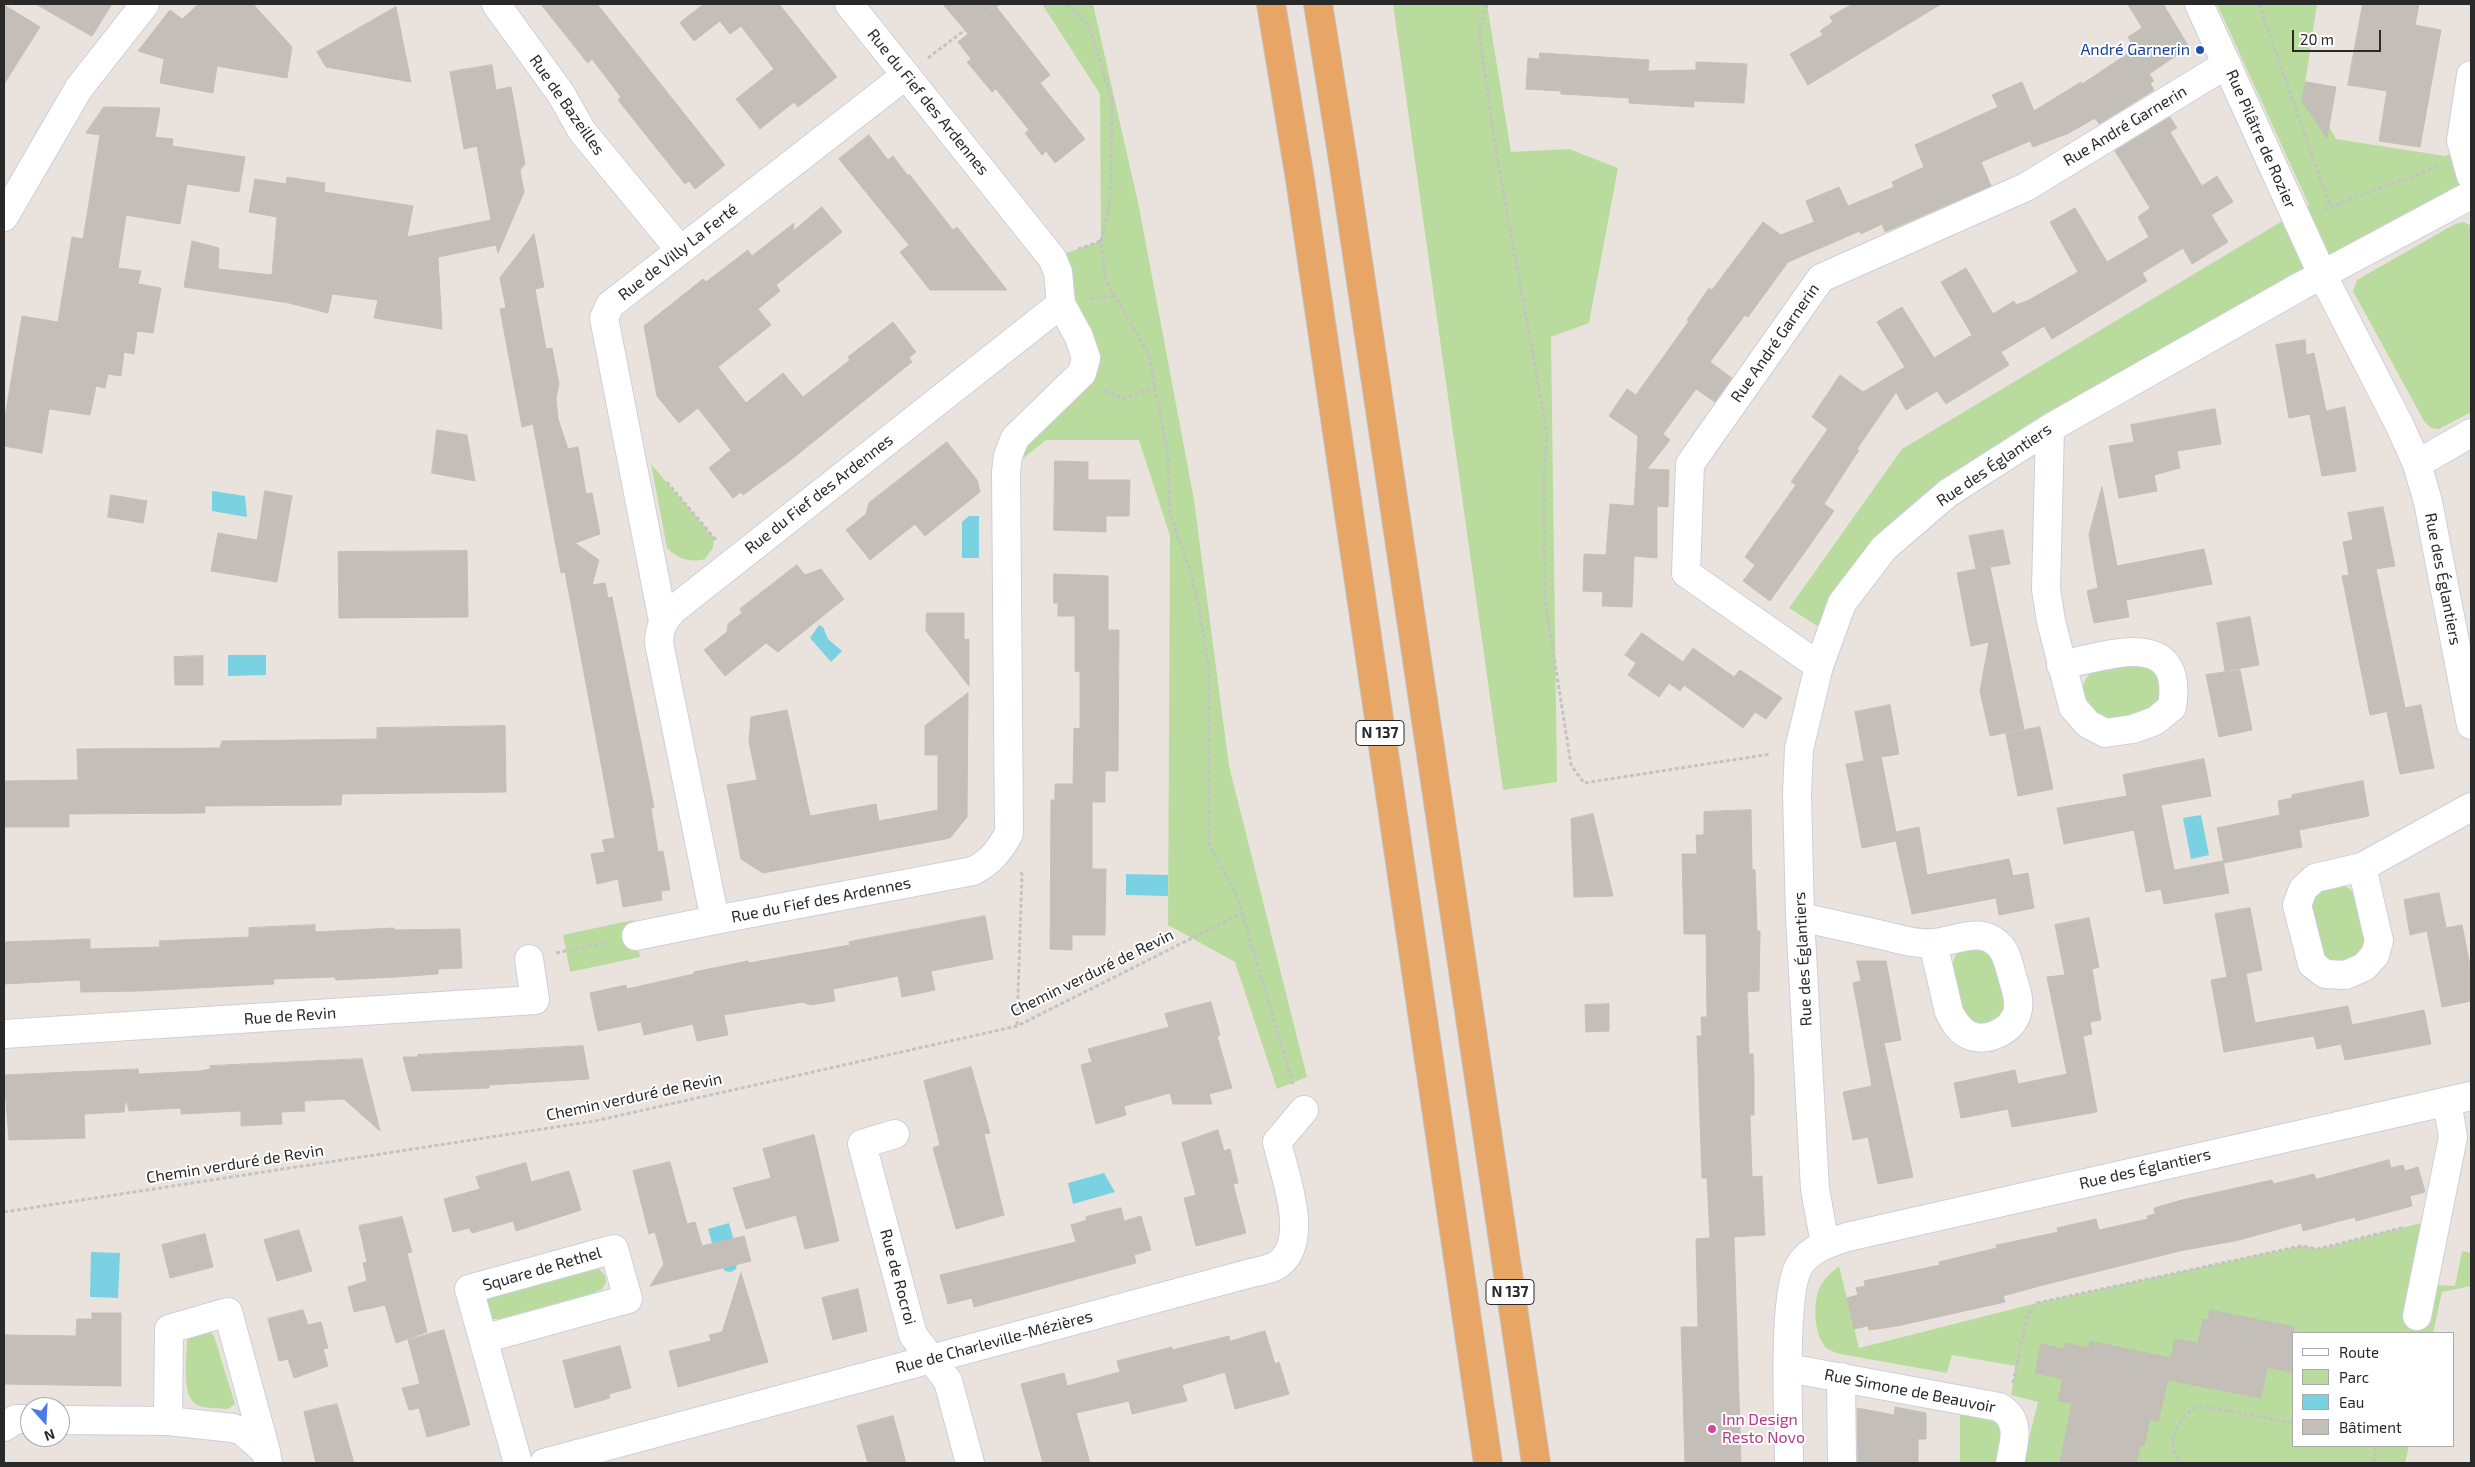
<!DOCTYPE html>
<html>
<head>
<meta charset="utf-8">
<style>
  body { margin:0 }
  #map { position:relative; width:2475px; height:1467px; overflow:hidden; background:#eae3dd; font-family:"Exo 2",sans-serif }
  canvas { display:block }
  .frame { position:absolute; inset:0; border:5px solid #292929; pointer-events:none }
  .legend { position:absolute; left:2292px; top:1332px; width:162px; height:115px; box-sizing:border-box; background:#fff; border:1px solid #a9a9a9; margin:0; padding:6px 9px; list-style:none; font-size:15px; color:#292929 }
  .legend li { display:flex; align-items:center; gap:10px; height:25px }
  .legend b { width:25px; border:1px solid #a9a9a9 }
  .north { position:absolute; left:20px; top:1397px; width:50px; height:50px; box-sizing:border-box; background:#fff; border:1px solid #a9a9a9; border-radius:50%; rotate:161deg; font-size:14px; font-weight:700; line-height:20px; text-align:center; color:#292929 }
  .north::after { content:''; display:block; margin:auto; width:18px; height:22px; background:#4c79e8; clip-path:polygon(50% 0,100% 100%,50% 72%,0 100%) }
  .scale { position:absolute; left:2292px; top:30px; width:89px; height:22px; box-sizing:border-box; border:2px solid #292929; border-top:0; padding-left:6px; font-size:15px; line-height:18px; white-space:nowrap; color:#292929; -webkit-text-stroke:4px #fff; paint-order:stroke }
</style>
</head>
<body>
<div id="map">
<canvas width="2475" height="1467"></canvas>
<div class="frame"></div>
<ul class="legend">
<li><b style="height:6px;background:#fff"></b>Route</li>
<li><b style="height:14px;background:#b9dc9e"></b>Parc</li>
<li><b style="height:14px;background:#79d1e2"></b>Eau</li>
<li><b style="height:14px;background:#c3beb8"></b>Bâtiment</li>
</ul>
<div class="north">N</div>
<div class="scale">20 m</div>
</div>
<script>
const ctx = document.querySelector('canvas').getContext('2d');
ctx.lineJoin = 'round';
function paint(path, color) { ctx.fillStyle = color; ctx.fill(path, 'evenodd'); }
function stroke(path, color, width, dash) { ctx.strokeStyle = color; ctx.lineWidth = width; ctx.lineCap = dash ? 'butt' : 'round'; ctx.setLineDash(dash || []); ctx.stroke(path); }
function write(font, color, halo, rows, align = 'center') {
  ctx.font = font + ' "Exo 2",sans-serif'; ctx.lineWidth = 4; ctx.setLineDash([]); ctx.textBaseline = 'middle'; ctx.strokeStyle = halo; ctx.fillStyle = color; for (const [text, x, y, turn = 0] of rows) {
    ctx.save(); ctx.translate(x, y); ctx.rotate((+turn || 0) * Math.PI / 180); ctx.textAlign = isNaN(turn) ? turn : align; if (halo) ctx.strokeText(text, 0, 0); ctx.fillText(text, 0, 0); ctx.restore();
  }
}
const green = new Path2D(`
  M1042,4H1093L1139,207L1194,500L1229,766L1307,1077L1277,1089L1235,962L1168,925L1170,536L1139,440H1046L1006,472L1082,373L1052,258L1101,241L1100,94Z
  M1393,4H1487L1511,152L1569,149L1618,168L1589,323L1551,337L1557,782L1503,790Z
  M2217,4H2317L2305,84L2336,139L2445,156L2471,147V185L1945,482L1822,629L1789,608L1902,449L2309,205Z
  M2464,222L2471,226V412L2439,429L2431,428L2424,421L2353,291L2357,280L2362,277L2455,224Z
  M651,464L714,538L713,548L705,559C690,563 678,559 667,548Z
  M2128,662L2160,672L2162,700C2148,713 2116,727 2097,717C2082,708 2076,681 2094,671C2104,666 2117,665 2128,662Z
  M2336,883C2365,889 2361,916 2366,941L2355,956L2335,963L2319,955L2308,901L2312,895Z
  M633,920L640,957L570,972L563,935Z
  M1967,945L1989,948L2009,1003L2003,1019L1977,1028L1960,1014L1950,971L1957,952Z
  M2437,1219L2424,1284L2455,1286L2462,1251L2471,1253V1286L2442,1292L2433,1333H2294V1446H2409L2405,1463H2023L2038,1402L2011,1395L2016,1366L1952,1355L1947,1373L1840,1354C1836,1352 1830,1351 1826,1348C1813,1333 1812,1299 1822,1283C1827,1276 1833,1271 1839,1266L1859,1348L2037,1303L2301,1246L2319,1249Z
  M595,1265L605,1275L606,1283L602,1289L593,1293L499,1319H492C485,1312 484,1304 489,1295Z
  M208,1330L214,1336L235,1404L228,1409C219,1408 209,1409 200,1406C180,1401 187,1358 187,1341L190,1335Z
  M1960,1413C2004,1422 2005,1418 1996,1463H1960Z`);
const water = new Path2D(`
  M212,491L245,496L247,517L212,511Z
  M969,516H979V558H962V522Z
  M819,625L823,627L828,639L842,651L831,662L810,638Z
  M228,655H266V675L228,676Z
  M2201,815L2209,855L2191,859L2183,818Z
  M1126,874L1168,875V896L1126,895Z
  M1104,1173L1115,1192L1073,1204L1068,1183Z
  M729,1223L740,1263H737L736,1269L731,1272L725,1271L723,1268H719L708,1229Z
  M91,1252L120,1253L118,1298L90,1297Z`);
const building = new Path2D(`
  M36,4H112L92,36Z
  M199,4H253L292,47L287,78L217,66L213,93L160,83L164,59L138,51L170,10L182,19Z
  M541,4H597L725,165L695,189L689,181L685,184L618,100L621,97L592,59L588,63Z
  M704,4H779L837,77L798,107L794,102L760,129L736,99L774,69L741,26L730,34L720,21L694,41L680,23Z
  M943,4H994L1050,75L1040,83L1085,139L1055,163L1046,151L1042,155L1025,133L1029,130L996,89L992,92L967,62L971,59L958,42L968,34Z
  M1853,4H1941L1808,85L1790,54L1823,35L1820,31L1833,22L1830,17Z
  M2128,4H2163L2189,47L2149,74L2154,81L2150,83L2154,90L2099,124L2095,118L2069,133L2033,147L2030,141L1981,162L1991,186L1885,232L1882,224L1861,234L1860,231L1788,262L1748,317L1745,315L1710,362L1732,378L1715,402L1696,389L1663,434L1670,440L1647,469L1669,470L1668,507L1657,506V558L1634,556L1632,607L1602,606L1603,592L1583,591L1584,554L1606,555L1610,504L1634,506L1638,436L1609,416L1627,389L1636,395L1689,321L1687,320L1709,288L1712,290L1763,222L1781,235L1814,222L1806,201L1839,187L1848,206L1894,187L1892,182L1924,167L1915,145L1998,107L1992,95L2022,82L2034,111L2081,82L2082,84L2135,49L2128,37L2142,28Z
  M2363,4H2419L2415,25L2441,30L2420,147L2379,141L2387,91L2348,85Z
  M4,5L40,27L4,84Z
  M396,7L411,82L326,67L317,52Z
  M1540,53L1649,60L1648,71L1696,70V62L1747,64L1744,103L1694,101V107L1629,103V98L1561,94V91L1526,89L1528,58L1539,59Z
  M492,65L496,90L511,87L525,164L520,170L524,192L498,253L496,245L438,257L442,329L374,318L378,300L332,294L328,313L289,303L184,287L192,241L219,248L218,269L272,275L277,217L249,212L255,179L286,184L287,177L325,183L324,192L413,206L407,237L491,220L477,146L464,149L450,72Z
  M2306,82L2336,87L2327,138L2302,101Z
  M104,107L160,108L155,137L173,139L172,146L245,157L239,192L187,184L180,224L126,215L118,268L141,271L138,284L161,288L153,333L137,331L134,354L124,352L121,376L108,374L105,388L96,386L90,415L49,409L42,453L4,446V423L22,316L58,322L72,237L83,239L100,135L86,133Z
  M2170,117L2177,128L2170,132L2202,186L2217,176L2233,202L2211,215L2228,242L2192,264L2183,248L2142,273L2147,281L2052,339L2044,326L2001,352L2009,365L1946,404L1937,391L1906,410L1896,392L1857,449L1859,450L1824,504L1834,511L1770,601L1743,581L1755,565L1745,557L1796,485L1791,482L1828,429L1812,417L1840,375L1863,392L1905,367L1877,322L1902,307L1934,358L1972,335L1941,282L1966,268L1993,314L2014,301L2016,305L2029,300L2078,272L2050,222L2075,208L2107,262L2149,237L2138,217L2150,208L2115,151Z
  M869,135L888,160L893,156L908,176L909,174L953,230L957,227L1007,290H930L900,252L909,245L839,159Z
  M822,207L842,232L776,285L780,291L758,309L771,325L718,367L746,403L783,373L803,397L850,360L848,357L893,322L916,352L909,358L912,362L792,459L743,495L741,492L733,498L709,468L731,450L698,408L679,423L657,396L644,326L703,279L706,282L748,250L752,256L794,223L793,231Z
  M534,234L544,287L535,289L546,349L552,348L559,384L556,398L558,419L568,449L578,447L586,494L592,493L600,534L575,543L599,560L592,585L605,583L608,598L612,597L654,807L651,808L658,852L663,851L670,890L661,891L662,900L623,907L618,879L597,884L591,854L605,852L602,840L615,838L565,572L561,573L533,424L522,427L500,309L506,308L500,278Z
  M2305,340L2306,355L2314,353L2326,411L2289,418L2276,345Z
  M2345,407L2356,471L2322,476L2310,415Z
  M2215,409L2221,444L2177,451L2180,468L2154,475L2157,491L2119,498L2109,446L2134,442L2131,425Z
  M437,430L467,435L475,481L432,473Z
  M947,442L977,480L980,492L925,536L915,524L870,560L846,530L866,514L869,503Z
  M1055,461L1088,462V480H1130L1129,516H1106V532L1054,530Z
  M2102,487L2117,566L2204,549L2212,584L2126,600L2129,617L2094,623L2087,591L2098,588L2089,535Z
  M265,491L292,496L277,582L211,571L218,533L257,540Z
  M111,495L147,501L143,523L108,517Z
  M2383,507L2395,566L2376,569L2405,708L2370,715L2342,576L2349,575L2343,542L2353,540L2348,513Z
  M2003,530L2010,564L1990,567L2024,729L1990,736L1980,691L1989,642L1971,646L1957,573L1976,569L1969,536Z
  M467,551L468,617L339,618L338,552Z
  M797,565L805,575L821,569L844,599L778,652L766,643L725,676L704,650L727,632L728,624L742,613L740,609Z
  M1054,574L1108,576V630H1119L1118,771H1105V802H1092V869H1106L1105,935H1072V950L1050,949L1051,800H1055V784H1073L1074,728L1080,729V672L1075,671V616H1058V603H1054Z
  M927,613H964V640L969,639V686L926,631Z
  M2250,617L2259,665L2225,671L2217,623Z
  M1642,633L1683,662L1693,648L1734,677L1740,670L1782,698L1766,719L1755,712L1743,728L1684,685L1680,691L1669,683L1659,697L1628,675L1636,663L1625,655Z
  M203,656V685H175L174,657Z
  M2240,670L2252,730L2219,737L2206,675Z
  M968,693L967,817L950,838L763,873L741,859L727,785L757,780L749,742L751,717L787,710L810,816L876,804L879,821L938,810V755H925V726Z
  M1890,705L1899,754L1881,757L1896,832L1919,827L1927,875L2009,859L2013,876L2028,873L2034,908L1999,915L1996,898L1912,914L1896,841L1862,848L1846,764L1864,761L1855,712Z
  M2421,705L2434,768L2400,774L2387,712Z
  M505,726L506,792L342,794L341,805L205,806V813L69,814V827H4V781L78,780L77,749L220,748L222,741L377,739V728Z
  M2040,727L2053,789L2018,796L2006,734Z
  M2204,759L2211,796L2161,805L2174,870L2223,861L2229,893L2164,904L2161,889L2146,892L2134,830L2064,844L2057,808L2127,796L2123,775Z
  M2363,781L2369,816L2299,830L2302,847L2224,863L2217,828L2280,815L2278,801L2292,798V795Z
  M1751,810L1752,869L1755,870L1757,931H1760L1759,991L1747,992L1749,1054H1753L1754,1078V1115H1750L1752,1177L1762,1176L1765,1235L1734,1237L1741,1463H1685L1681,1327H1698L1696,1239L1710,1238L1707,1178H1702L1697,1036H1702L1701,1017H1707L1706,934H1684L1682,854H1697L1696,835H1704V812Z
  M1593,814L1613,896L1574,897L1571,819Z
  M2439,893L2446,927L2428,931L2462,925L2471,971V1001L2442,1007L2427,931L2410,935L2404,900Z
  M2250,908L2262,970L2239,975L2246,973L2255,1023L2348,1006L2352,1025L2424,1010L2431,1044L2345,1060L2341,1044L2317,1049L2314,1036L2224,1052L2211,980L2227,977L2215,914Z
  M985,916L993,959L931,971L935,990L902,997L898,976L833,989L835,1001L810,1005L803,1002L724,1015L728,1035L697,1041L693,1024L644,1035L641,1022L598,1031L590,993L626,985L627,989L694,974V972L748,961L749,963L850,945L849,942Z
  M2089,918L2099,967L2092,969L2101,1020L2090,1022L2092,1034L2083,1036L2097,1112L2012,1127L2008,1109L1961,1118L1954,1083L2015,1070L2018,1084L2067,1074L2047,977L2065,975L2055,925Z
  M315,925V932L394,928V930L460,929L462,968L438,969V974L396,977L336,980L335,977L273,979L274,984L140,991L81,992L80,980L4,984V942L90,939V949L160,947L159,941L249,937V928Z
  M1857,961H1886L1901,1040L1884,1043L1913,1177L1878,1184L1868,1137L1853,1140L1843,1092L1872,1086L1853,983L1861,981Z
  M1211,1002L1220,1035L1217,1036L1232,1088L1209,1094L1212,1104H1173L1170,1093L1124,1106L1126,1115L1096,1124L1081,1065L1092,1062L1088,1049L1169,1027L1165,1014Z
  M1609,1004V1031L1586,1032L1585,1005Z
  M583,1046L589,1079L489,1085V1088L412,1091L403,1057H418V1055Z
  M362,1059L380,1131L344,1099L304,1101L305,1111L281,1112L282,1124L241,1126V1111L181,1114V1108L129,1111L126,1098L124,1112L84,1114L85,1138L9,1140L4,1075L138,1069L139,1074L200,1071L210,1069V1066Z
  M971,1067L990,1133L984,1134L1004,1215L956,1229L933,1148L940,1145L924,1081Z
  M1218,1130L1224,1151L1230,1149L1238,1183L1233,1184L1246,1233L1196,1246L1184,1198L1196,1195L1182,1143Z
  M814,1135L839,1241L805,1249L796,1215L746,1229L733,1188L771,1178L763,1149Z
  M2389,1160L2391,1168L2403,1165L2405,1171L2418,1167L2425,1192L2410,1196L2412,1206L2356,1221L2355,1217L2303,1231L2301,1223L2235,1241L2184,1250L2043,1285L2003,1296L2005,1302L1897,1326L1869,1330L1868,1326L1854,1329L1847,1298L1858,1295L1856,1288L1865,1286L1864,1281L1940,1265L1939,1262L1997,1248L1996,1245L2007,1243L2058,1232L2057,1228L2096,1219L2099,1230L2148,1219L2147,1216L2155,1214L2154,1208L2182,1200L2272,1180L2273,1184L2314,1174L2316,1179Z
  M670,1162L687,1224L695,1222L702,1246L744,1236L751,1261L650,1286L664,1264L655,1232L649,1234L633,1171Z
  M526,1163L531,1182L569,1171L581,1210L516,1231L513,1221L472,1233L469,1228L453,1232L444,1199L480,1189L476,1177Z
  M1121,1208L1124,1221L1141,1216L1151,1250L1134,1255L1136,1263L974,1307L972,1298L948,1304L940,1275L1076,1242L1071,1225L1087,1220L1086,1217Z
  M402,1217L412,1252L407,1253L427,1332L396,1343L385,1305L354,1312L348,1287L367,1281L363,1263L367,1262L359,1226Z
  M299,1230L312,1271L277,1281L264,1240Z
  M205,1234L213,1267L170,1278L162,1245Z
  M741,1273L768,1362L678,1387L669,1351L711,1341L709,1335L722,1332Z
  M858,1289L867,1331L833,1340L822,1298Z
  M303,1310L308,1325L321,1322L328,1348L323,1349L328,1366L294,1378L288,1359L279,1361L268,1319Z
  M2210,1310L2294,1327V1373L2267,1367L2261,1398L2168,1380L2158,1422L2150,1419L2144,1446L2140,1445L2136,1463H2060L2072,1403L2058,1401L2063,1379L2035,1373L2041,1344L2064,1349L2065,1343L2089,1348L2090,1341L2171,1358L2175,1339L2198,1343L2203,1319L2208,1320Z
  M92,1313H121V1386L4,1384V1335L76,1336L77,1319H92Z
  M444,1330L470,1425L427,1437L419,1408L409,1410L402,1388L420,1384L408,1340Z
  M1265,1331L1275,1364L1279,1362L1289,1394L1235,1409L1225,1372L1182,1385L1187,1401L1132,1414L1129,1401L1076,1413L1090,1463H1043L1021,1384L1064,1373L1067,1386L1120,1372L1117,1361L1172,1347V1350L1229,1336L1230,1341Z
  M620,1346L631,1388L609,1394L610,1398L575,1408L563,1361Z
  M337,1404L354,1463H316L304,1412Z
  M1895,1407L1926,1413V1439H1918V1463H1858L1857,1408L1894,1415Z
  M893,1416L906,1463H868L857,1426Z`);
const path = new Path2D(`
  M1067,4L1089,26L1112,100L1110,202L1101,241L1106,281L1149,355L1168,456L1170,514L1191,574L1199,609L1209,670V844L1237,896L1293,1084
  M1487,4L1479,33L1497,157L1547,433L1544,482L1545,599L1571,765L1584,783L1771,754
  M2259,4L2330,206
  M928,58L999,4
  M2324,209L2440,166
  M1078,249L1101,241
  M1090,299L1115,296
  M1104,391L1124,398L1156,387
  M667,482L716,540
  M556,953L608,942
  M1017,1025L1022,874L1019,871
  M4,1212L595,1121L1017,1026L1242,913
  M2013,1383L2027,1317L2037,1303L2301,1246L2318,1249L2405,1227
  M2184,1463L2181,1462C2179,1459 2175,1455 2174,1452C2168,1434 2184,1411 2200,1406L2294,1423
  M2374,1463L2375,1446`);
const minor = new Path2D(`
  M496,4L561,94L582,131L680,250
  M849,4L1052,258L1058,272L1061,304L1079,337L1086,358L1082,373L1015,438L1008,456L1006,472L1009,833C1000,850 991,862 973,871L715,920L659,643C659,629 663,621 673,610L1061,304
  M2199,4L2322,274L2400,426L2417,464L2471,433
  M2471,75L2461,141L2471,176
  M2050,428L2046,589L2051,621L2073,707L2088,724L2105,733L2133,729L2155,721L2172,707C2185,626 2107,656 2061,665
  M2417,464L2428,502L2471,725
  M663,621L604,318L610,305L906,75
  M1819,666L1686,573L1690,464L1821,278L2026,187L2227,64
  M2362,867L2379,941L2375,955L2364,967L2346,975L2325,974L2312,964L2297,905L2303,889L2315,878L2362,867L2471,807
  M1800,917C1828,923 1855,929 1882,935C1899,939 1917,945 1934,943C1956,941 1981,926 1999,945C2007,953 2009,965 2012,976C2015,987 2021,1000 2017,1013C2012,1030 1989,1042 1971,1036C1960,1032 1954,1022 1949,1012L1933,943
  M636,936L715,920
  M4,1034L535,1000L529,959
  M895,1134L862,1144L913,1335L948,1381L970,1463
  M1825,1244L1815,1189L1800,917L1797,793L1799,749L1819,666L1842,603L1884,548L1948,493L2050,428L2301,286L2471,195
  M2417,1316L2453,1137L2447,1101
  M483,1339L628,1299L614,1249L469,1289L518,1463
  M1788,1368L1999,1407C2022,1420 2014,1442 2010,1463
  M1841,1377L1842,1463
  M60,1420L168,1421
  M4,1427L16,1419H30
  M266,1452L242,1431L233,1428L168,1421L169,1329L228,1312L266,1452L268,1463
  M544,1463L1251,1273C1260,1271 1273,1269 1280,1263C1310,1238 1284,1174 1277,1142L1304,1110
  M1789,1463C1789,1426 1781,1288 1801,1263C1812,1248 1829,1243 1847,1237L2471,1096`);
const tertiary = new Path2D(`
  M4,217L79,88L145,4`);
const trunk = new Path2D(`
  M1271,4L1300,179L1488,1463
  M1318,4L1343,160L1536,1463`);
const markers = [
  [2200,50,5,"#1a4fb4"],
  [1712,1429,5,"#d1479c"]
];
const shields = [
  [1380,733,48],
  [1510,1292,48]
];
const shieldNames = [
  ["N 137",1380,733],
  ["N 137",1510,1292]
];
const transitNames = [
  ["André Garnerin",2190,50]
];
const streetNames = [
  ["Rue du Fief des Ardennes",928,102,51],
  ["Rue de Bazeilles",567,105,55],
  ["Rue André Garnerin",2125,126,-31],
  ["Rue Pilâtre de Rozier",2261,139,66],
  ["Rue de Villy La Ferté",678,252,-38],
  ["Rue André Garnerin",1775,343,-55],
  ["Rue des Églantiers",1994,465,-34],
  ["Rue du Fief des Ardennes",819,494,-38],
  ["Rue des Églantiers",2443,579,79],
  ["Rue du Fief des Ardennes",821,900,-11],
  ["Rue des Églantiers",1803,959,-93],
  ["Chemin verduré de Revin",1092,973,-26],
  ["Rue de Revin",290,1016,-4],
  ["Chemin verduré de Revin",634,1097,-12],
  ["Chemin verduré de Revin",235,1164,-9],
  ["Rue des Églantiers",2145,1169,-13],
  ["Square de Rethel",542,1269,-16],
  ["Rue de Rocroi",898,1277,75],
  ["Rue de Charleville-Mézières",994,1342,-15],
  ["Rue Simone de Beauvoir",1910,1391,11]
];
const hotelNames = [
  ["Inn Design",1722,1420],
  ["Resto Novo",1722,1438]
];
paint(green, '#b9dc9e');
paint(water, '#79d1e2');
paint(building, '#c3beb8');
stroke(building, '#c5beb6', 1);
stroke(minor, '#cbcfda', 30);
stroke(tertiary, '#cbcfda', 30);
stroke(trunk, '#c3c3c3', 30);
stroke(path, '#c3c3c3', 3, [4, 2.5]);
stroke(minor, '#fff', 28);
stroke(tertiary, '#fff', 28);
stroke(trunk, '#e8a666', 28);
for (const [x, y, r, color] of markers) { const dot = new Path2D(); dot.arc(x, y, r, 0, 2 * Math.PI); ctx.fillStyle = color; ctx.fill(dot); stroke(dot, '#fff', 2); }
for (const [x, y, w] of shields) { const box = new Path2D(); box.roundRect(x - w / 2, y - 12.5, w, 25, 4); ctx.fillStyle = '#fff'; ctx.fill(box); stroke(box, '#292929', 1); }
write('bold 15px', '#292929', null, shieldNames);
write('16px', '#164399', '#fff', transitNames, 'right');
write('16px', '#292929', '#fff', streetNames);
write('16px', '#b23c85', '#fff', hotelNames, 'left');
</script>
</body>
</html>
